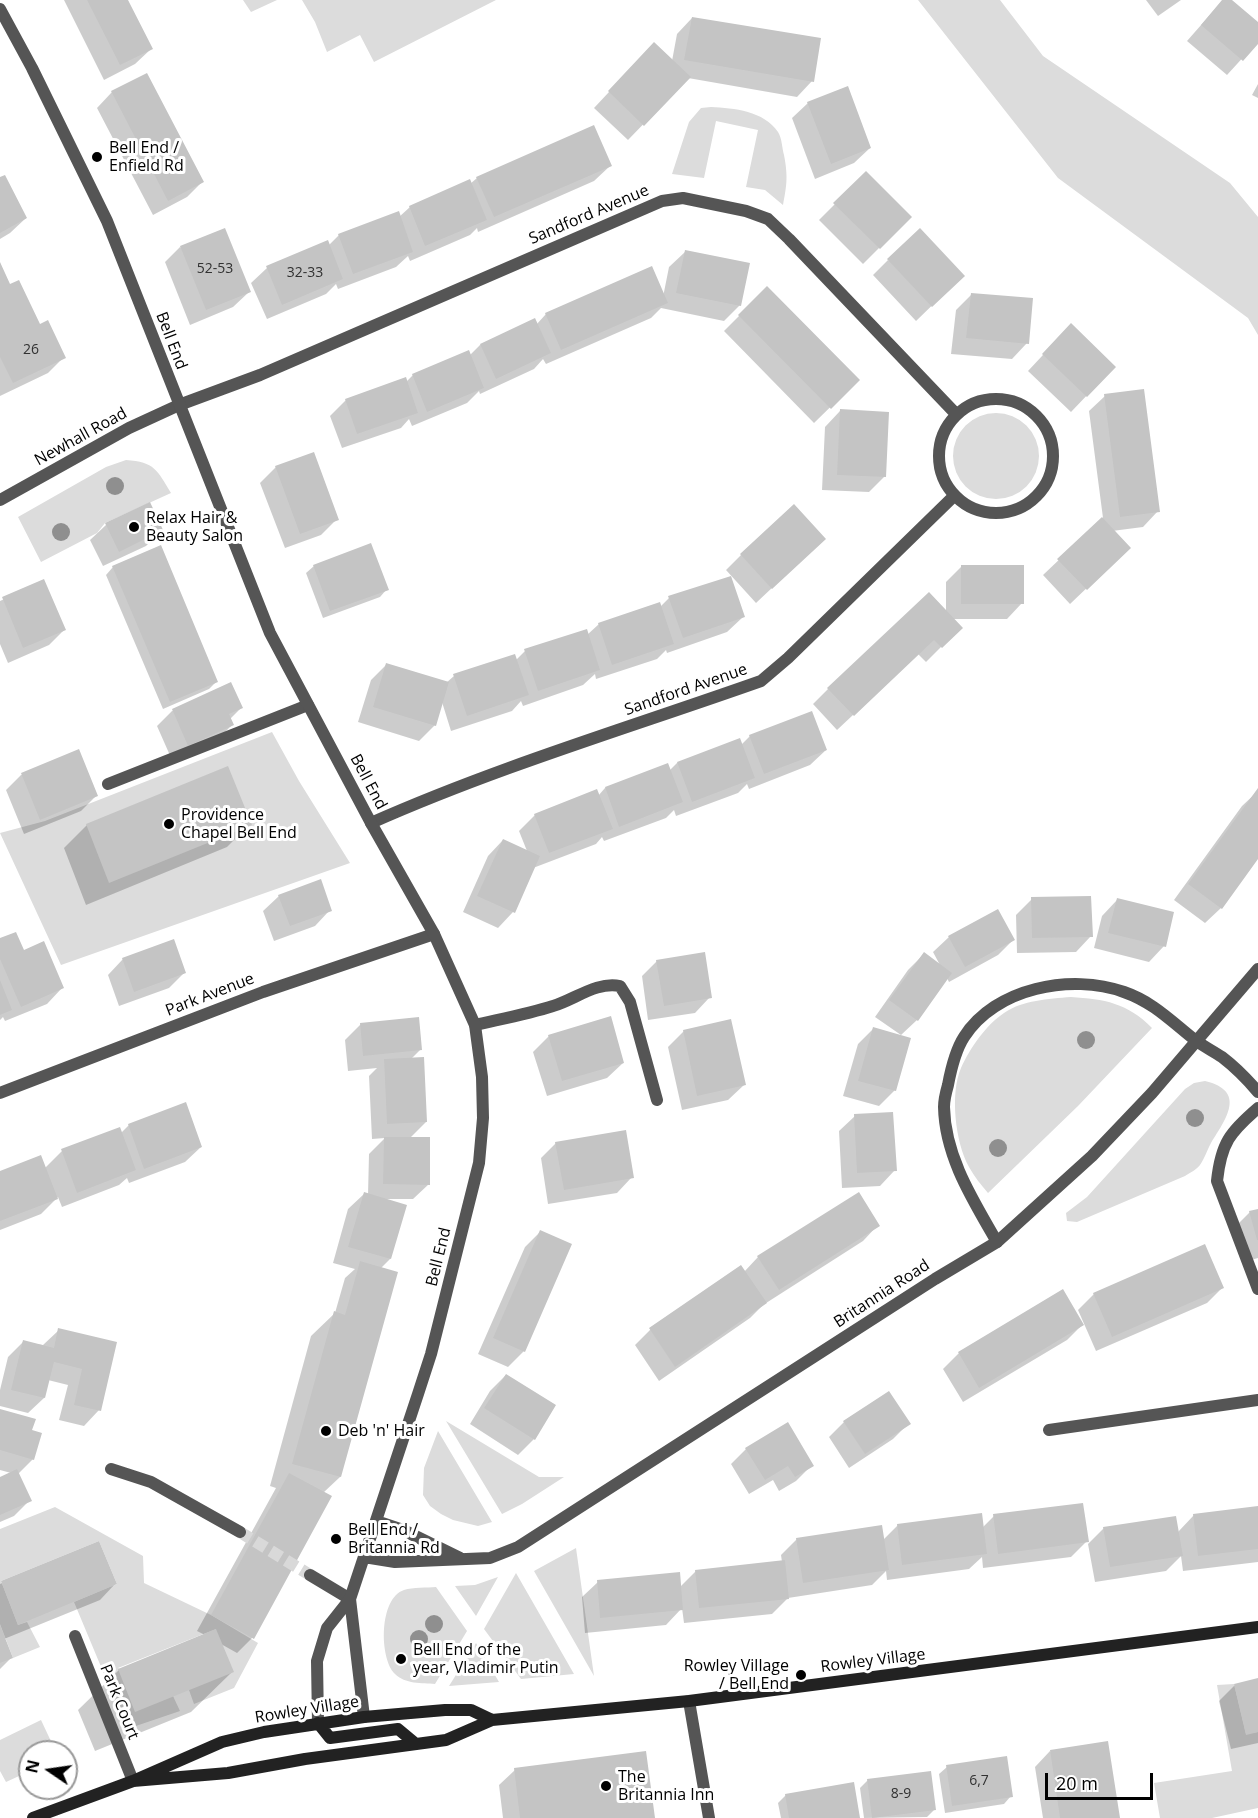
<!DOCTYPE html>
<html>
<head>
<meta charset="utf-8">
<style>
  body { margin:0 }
  #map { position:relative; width:1258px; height:1818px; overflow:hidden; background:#fff; font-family:"Open Sans",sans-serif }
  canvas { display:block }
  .north { position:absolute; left:18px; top:1740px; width:60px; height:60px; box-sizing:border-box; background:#fff; border:2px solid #999; border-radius:50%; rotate:283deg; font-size:16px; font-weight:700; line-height:24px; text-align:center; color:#000 }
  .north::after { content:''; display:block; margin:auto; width:21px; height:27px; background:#000; clip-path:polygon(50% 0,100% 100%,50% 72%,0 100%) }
  .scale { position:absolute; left:1045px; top:1773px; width:108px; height:27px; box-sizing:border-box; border:3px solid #000; border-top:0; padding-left:8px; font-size:18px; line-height:21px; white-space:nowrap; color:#000; -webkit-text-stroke:4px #fff; paint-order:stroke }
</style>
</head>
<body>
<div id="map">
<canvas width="1258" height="1818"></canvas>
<div class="north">N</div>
<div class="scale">20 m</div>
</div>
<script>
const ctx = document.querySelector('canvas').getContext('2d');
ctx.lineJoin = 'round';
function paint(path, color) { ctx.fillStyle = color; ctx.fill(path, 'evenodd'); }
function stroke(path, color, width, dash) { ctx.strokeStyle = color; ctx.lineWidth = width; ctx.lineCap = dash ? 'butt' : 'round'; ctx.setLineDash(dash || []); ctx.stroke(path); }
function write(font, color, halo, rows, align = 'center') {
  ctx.font = font + ' "Open Sans",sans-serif'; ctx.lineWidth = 6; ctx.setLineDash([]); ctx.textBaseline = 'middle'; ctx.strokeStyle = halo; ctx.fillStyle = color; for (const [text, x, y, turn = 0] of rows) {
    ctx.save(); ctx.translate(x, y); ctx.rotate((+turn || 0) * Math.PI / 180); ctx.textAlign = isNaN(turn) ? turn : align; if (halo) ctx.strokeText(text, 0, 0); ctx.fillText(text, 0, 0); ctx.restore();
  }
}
const green = new Path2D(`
  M243,0H277L251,12Z
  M302,0H496L374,62L360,35L327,52L315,22Z
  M918,0H1000L1043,56L1230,183L1258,217V335L1248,318L1058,178Z
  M711,107C734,108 764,111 778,132C782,138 782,148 784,155C788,176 787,184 783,205L765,190L746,187L758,130L716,121L704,178L672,174L689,122L701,108Z
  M953 456a43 43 0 1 1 86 0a43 43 0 1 1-86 0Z
  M126,460C155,462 157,470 171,493L105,523L97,533L41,562L18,517L106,467Z
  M272,732L299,781L350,863L61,965L0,833L45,821Z
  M1071,997C1104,999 1128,1003 1152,1028L1078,1106L988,1193C981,1185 974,1176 969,1167C955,1142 950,1093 961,1068C970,1048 986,1025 1004,1013C1023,1000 1048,999 1071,997Z
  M1205,1081C1247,1091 1226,1119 1211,1143C1207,1150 1205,1158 1200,1165C1197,1169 1190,1173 1185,1176L1077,1222L1067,1221L1066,1213L1087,1197L1185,1089L1194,1083Z
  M446,1421L539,1477H564L522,1504L502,1514Z
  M438,1431L492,1522L478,1526L453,1520L441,1514L430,1506L423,1495L424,1468Z
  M55,1507L143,1556L144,1583L211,1615L258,1643L234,1688L194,1704L189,1690L216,1629L118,1668L173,1696L180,1711L127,1729L74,1602L117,1584L99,1541L1,1581L18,1625L27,1622L40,1647L13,1658L0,1624V1529Z
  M576,1548L594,1676L534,1571Z
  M516,1573L574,1674L521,1679L484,1629Z
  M498,1577L476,1616L455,1586L475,1585Z
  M436,1587L467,1631L435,1684C422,1683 405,1684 395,1674C379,1658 379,1598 404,1590C413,1587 427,1588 436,1587Z
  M476,1643L499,1682L449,1686Z
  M1234,1684L1246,1734L1258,1732V1808L1212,1818H1160L1154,1783L1232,1771L1217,1685Z
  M41,1720L56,1752H30V1771L6,1782L0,1771V1740Z`);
const shadow = new Path2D(`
  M64,0H127L151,49L135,64L104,80Z
  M1146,0H1181L1158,16Z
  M1223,0H1229L1258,24V41L1227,75L1187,41Z
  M692,18L812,81L797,97L688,78L628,140L594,108L639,60L672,61L677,34Z
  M1258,84V98L1252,95Z
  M112,92L202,182L187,197L153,215L97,108Z
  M808,103L870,148L854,163L815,179L792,118Z
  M610,166L594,181L478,232L477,228L470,235L410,261L408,256L396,267L338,289L336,284L326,294L267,319L251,283L267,268L328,246L339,235L399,217L410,207L470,184L477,178Z
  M866,173L910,217L863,264L819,220Z
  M0,179L26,218L10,233L0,239Z
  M180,247L249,292L233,307L190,325L165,262Z
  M685,252L740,305L724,321L661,308L651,318L546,364L543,359L534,369L480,394L479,391L467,403L412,426L409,419L401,428L342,448L330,416L346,400L406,382L413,375L469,356L480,345L536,325L546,314L663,297L669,267Z
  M888,260L947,291L916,321L873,275Z
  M0,266L10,286L64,357L48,373L0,396Z
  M767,288L858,380L814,423L724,331Z
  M971,295L1027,343L1012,359L951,354L956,310Z
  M1056,341L1114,367L1071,412L1028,371Z
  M1105,396L1158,511L1143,527L1112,531L1113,563L1070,604L1043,575L1103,518L1089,411Z
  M840,411L885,476L869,492L822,490L825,427Z
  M276,467L337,519L321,535L285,548L260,483Z
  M106,525L162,530L146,546L103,566L90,540Z
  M808,554L756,603L726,570L741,555Z
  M314,566L387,589L380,597L323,618L306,573Z
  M962,566L1022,603L1007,619H952L960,628L926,662L918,654L837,730L813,704L828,689L946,613V582Z
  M113,567L216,682L209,689L163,709L106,575Z
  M43,581L64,630L49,645L8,663L0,644V601Z
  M669,598L743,617L727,632L667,653L666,650L657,659L596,679L595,674L583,685L523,706L521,701L512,711L451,731L442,702L435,725L419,741L358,722L371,680L386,665L446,683L454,676L516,660L525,651L587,635L599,624L660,607Z
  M230,684L241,708L230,719L232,725L217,740L172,760L157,726L172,711Z
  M750,736L826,750L810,765L749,789L747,784L738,793L676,816L674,810L666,818L604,841L602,837L596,844L533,868L513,912L498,928L463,912L488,856L503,840L527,851L519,831L535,815L598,796L605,788L667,765L669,771L677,763L739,740L741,745Z
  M79,751L97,795L81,811L24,834L6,790L21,775Z
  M1258,791V856L1221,908L1205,923L1174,900L1242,806Z
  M250,824L227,847L86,905L64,848L87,825Z
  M279,896L330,910L315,926L274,941L263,911Z
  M1032,899L1091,936L1076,952L1017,953L1016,915Z
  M1117,900L1164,946L1149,962L1094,948L1102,916Z
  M949,937L1013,940L998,955L949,982L947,978L917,1020L901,1035L875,1017L908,970L924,954L941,967L933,952Z
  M0,940L23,952L62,988L47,1004L5,1021L3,1017L0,1020Z
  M123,959L185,972L169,988L119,1006L108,975Z
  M657,961L710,997L695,1013L648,1020L642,976Z
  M361,1024L421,1049L411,1059L426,1122L409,1139L429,1184L413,1199H387L390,1259L381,1268L340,1477L323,1493L252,1638L237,1653L221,1644L232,1672L191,1712L95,1751L78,1710L119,1670L205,1635L197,1631L276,1488L270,1486L311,1336L335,1313L345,1278L355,1269L333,1263L348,1209L364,1194L368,1195L369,1154L385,1138L372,1139L369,1076L377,1068L348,1071L345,1040Z
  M873,1029L895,1090L879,1106L843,1096L858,1044Z
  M684,1031L744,1085L728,1100L682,1110L668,1047Z
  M549,1036L623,1063L607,1078L547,1096L533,1052Z
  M855,1116L895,1170L880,1186L842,1188L839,1131Z
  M129,1125L201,1147L185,1162L129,1183L127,1178L119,1185L62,1207L58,1197L41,1214L0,1230V1173L45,1168L62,1151L120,1129L121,1133Z
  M556,1143L632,1177L617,1193L548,1204L541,1158Z
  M1258,1210V1258L1244,1262L1234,1228L1250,1212Z
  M878,1225L863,1241L763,1305L750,1318L659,1381L635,1345L650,1330L744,1272L758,1257Z
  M540,1232L570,1245L524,1351L508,1367L478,1354L525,1247Z
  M1222,1288L1207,1303L1096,1351L1078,1310L1094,1294Z
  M1062,1291L1082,1325L1067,1340L963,1402L943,1369L959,1353Z
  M59,1330L115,1344L99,1410L84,1426L59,1420L68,1385L48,1380L44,1398L28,1413L0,1406V1390L8,1357L23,1342L43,1345Z
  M506,1375L534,1439L518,1455L470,1424L490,1391Z
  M0,1411L31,1431L33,1459L18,1474L30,1500L14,1516L0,1522V1478L11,1473L0,1470Z
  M844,1422L909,1423L893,1439L849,1468L829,1437Z
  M746,1449L812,1465L796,1481L779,1491L773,1480L749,1494L731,1464Z
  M1258,1508V1562L1183,1571L1181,1556L1166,1571L1095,1582L1088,1544L1104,1528L1178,1532L1194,1515Z
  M994,1516L1087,1541L1071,1557L983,1568L982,1557L969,1569L887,1580L886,1571L872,1585L788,1598L772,1614L684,1623L682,1608L666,1625L585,1633L582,1597L598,1582L679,1588L696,1571L782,1562L781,1555L797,1539L883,1540L898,1525L982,1528Z
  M98,1543L115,1584L100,1600L4,1639L12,1657L0,1669V1584Z
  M1258,1680V1743L1231,1749L1219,1701L1235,1685Z
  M1050,1751L1119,1818H1043L1035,1767Z
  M947,1767L1011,1796L1004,1804L945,1813L939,1774Z
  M515,1770L654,1818H503L499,1785Z
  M868,1780L934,1810L927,1817L864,1818L860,1788Z
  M786,1795L859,1818H781L778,1803Z`);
const building = new Path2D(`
  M87,0H128L153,49L120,65Z
  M1222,0H1232L1258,22V44L1243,61L1201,25Z
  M692,17L821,38L814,82L684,60Z
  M654,42L691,77L644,126L608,91Z
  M147,73L204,182L168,201L111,91Z
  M848,86L871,148L831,164L807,102Z
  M594,125L612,166L494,217L476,177Z
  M866,171L912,217L880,249L833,203Z
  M5,175L27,218L0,233V177Z
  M470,179L487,220L425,246L409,206Z
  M399,211L413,252L353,274L338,234Z
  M225,228L251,292L206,310L180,246Z
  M920,228L965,276L932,307L887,259Z
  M328,240L343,279L282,305L266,266Z
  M685,250L750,263L741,306L676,293Z
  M0,262L10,284L19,280L40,324L48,320L66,358L13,383L0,357Z
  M652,266L668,303L561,350L545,313Z
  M767,286L860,380L831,409L738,315Z
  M971,293L1033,298L1029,344L966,338Z
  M535,318L551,353L496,379L480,344Z
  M1071,323L1116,367L1087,397L1042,354Z
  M469,350L484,388L427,412L412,374Z
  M406,377L418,413L357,434L345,399Z
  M1144,389L1160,512L1120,517L1104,394Z
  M840,409L889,412L886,477L837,475Z
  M314,452L339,520L300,534L275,466Z
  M150,502L163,530L119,552L105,523Z
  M794,504L826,539L772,589L740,554Z
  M1102,517L1131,548L1087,590L1057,559Z
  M371,543L389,590L330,611L313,565Z
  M161,545L218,682L170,702L112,566Z
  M961,565H1024V604H961Z
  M731,576L745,617L683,638L668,596Z
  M44,579L66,630L23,648L2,597Z
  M929,592L963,628L942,648L934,640L854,716L827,688Z
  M660,602L674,644L612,665L598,623Z
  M587,629L600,670L538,691L524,649Z
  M515,654L529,695L467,716L453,674Z
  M386,663L449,682L436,726L373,707Z
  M231,682L243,708L229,714L234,725L188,746L172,709Z
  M812,711L827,750L764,774L749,735Z
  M740,738L755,778L692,802L677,762Z
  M79,749L98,796L40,820L21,773Z
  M668,763L683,802L619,827L605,787Z
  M228,766L252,825L109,883L86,824Z
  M1258,788V859L1222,909L1188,884Z
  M597,789L613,829L549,853L534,814Z
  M503,839L540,856L515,913L477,896Z
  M321,879L332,911L290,926L278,895Z
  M1091,896L1093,937L1032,938L1031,897Z
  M1117,898L1174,912L1166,947L1108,933Z
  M998,909L1015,940L965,967L948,936Z
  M16,932L24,950L44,941L64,988L21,1007L0,959V938Z
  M174,939L186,973L134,992L122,958Z
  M705,952L712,998L664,1006L656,960Z
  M924,952L952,973L918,1021L889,1000Z
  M0,980L12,1010L0,1015Z
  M611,1016L624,1063L562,1081L548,1035Z
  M419,1017L422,1050L363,1056L360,1023Z
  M731,1019L746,1085L697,1096L683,1030Z
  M873,1027L911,1038L896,1091L858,1081Z
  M424,1057L427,1122L387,1124L384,1059Z
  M186,1102L202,1147L144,1169L128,1124Z
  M893,1112L897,1171L857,1173L854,1114Z
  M120,1127L136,1170L77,1193L61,1149Z
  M626,1130L634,1178L564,1190L555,1142Z
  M384,1137H430V1185L383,1184Z
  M41,1155L58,1199L0,1221V1171Z
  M364,1192L407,1205L391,1259L348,1247Z
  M859,1192L880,1226L779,1290L757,1256Z
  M1258,1209V1240H1257L1249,1211Z
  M540,1230L572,1244L525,1352L493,1338Z
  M1205,1244L1224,1288L1112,1337L1093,1293Z
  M360,1261L398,1272L341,1477L292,1464L334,1311L345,1315Z
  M741,1265L767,1303L675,1367L649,1328Z
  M1063,1289L1084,1325L979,1388L958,1352Z
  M58,1328L117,1342L101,1411L74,1405L82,1369L54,1362L45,1398L11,1390L23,1340L54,1348Z
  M506,1374L556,1405L535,1440L484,1408Z
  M889,1391L911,1424L865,1454L843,1421Z
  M0,1409L36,1419L32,1430L42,1433L34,1460L0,1450Z
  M788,1422L814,1466L795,1477L788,1466L765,1480L745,1448Z
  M17,1469L32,1501L0,1515V1477Z
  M289,1473L332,1496L254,1639L211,1615Z
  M1083,1503L1089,1542L998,1554L993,1514Z
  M1258,1506V1549L1198,1556L1193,1514Z
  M982,1513L987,1554L902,1565L897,1524Z
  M1176,1516L1183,1556L1110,1567L1103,1527Z
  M882,1525L889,1570L803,1583L796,1538Z
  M99,1541L117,1584L18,1625L1,1581Z
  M785,1560L789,1599L699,1608L695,1570Z
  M680,1572L683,1610L600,1618L597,1580Z
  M0,1625L13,1658L0,1663Z
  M216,1629L234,1672L135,1712L118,1669Z
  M1258,1678V1732L1246,1735L1234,1684Z
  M1108,1741L1120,1818H1060L1050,1750Z
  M646,1751L655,1818H520L514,1768Z
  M1007,1756L1013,1797L952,1806L946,1765Z
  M931,1771L936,1810L872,1818L867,1779Z
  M854,1782L860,1818H789L785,1794Z`);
const minorTunnel = new Path2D(`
  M240,1532L310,1575`);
const service = new Path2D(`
  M108,784L308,705
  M1049,1430L1258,1400
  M689,1701L709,1818`);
const minor = new Path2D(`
  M939 456a57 57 0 1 1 114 0a57 57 0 1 1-114 0Z
  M0,500L129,428L179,405L260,375L662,201L683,198L746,211L768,219L789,239L956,414
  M371,823C497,767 631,727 761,681L788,658L954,496
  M475,1025C501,1019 528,1014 553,1006C574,1000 597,981 620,986L630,1002L657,1100
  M0,1093L263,992L434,934
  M1258,1108C1230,1132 1221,1143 1217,1181L1258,1289
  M997,1242C973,1200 945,1157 944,1107C944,1100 946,1092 948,1085C951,1069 955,1051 964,1037C995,988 1071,973 1124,992C1153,1002 1171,1021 1195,1040C1203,1046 1213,1051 1222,1057C1235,1067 1247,1079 1258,1092
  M111,1469L151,1482L240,1532
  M310,1575L350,1599
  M75,1636L133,1781`);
const tertiary = new Path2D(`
  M0,9L32,68L107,221L270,633L371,823L434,934L475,1025L482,1077L483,1118L479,1163L431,1354L418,1394L350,1599L327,1628L317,1661L318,1723
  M376,1521L403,1530L460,1558
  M364,1557L395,1562L490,1558L518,1547L935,1279L997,1242L1092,1156L1152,1093L1258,969
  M350,1599L364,1717`);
const secondary = new Path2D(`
  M318,1723L330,1738L398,1729L416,1744
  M133,1781L228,1773L305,1759L446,1740L492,1720L689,1701L1258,1627
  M33,1818L133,1781L222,1742L264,1732L364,1717L445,1710H471L492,1720`);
const trees = [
  [115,486],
  [61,532],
  [1086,1040],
  [1195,1118],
  [998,1148],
  [434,1624],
  [419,1639]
];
const markers = [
  [97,157,6,"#000"],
  [134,527,6,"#000"],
  [169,824,6,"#000"],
  [326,1431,6,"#000"],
  [336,1539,6,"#000"],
  [401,1659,6,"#000"],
  [801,1675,6,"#000"],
  [606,1786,6,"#000"]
];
const numberNames = [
  ["52-53",215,269],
  ["32-33",305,273],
  ["26",31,350],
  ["6,7",979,1781],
  ["8-9",901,1794]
];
const poiNames = [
  ["Bell End /",109,148],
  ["Enfield Rd",109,166],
  ["Relax Hair &",146,518],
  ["Beauty Salon",146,536],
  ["Providence",181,815],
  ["Chapel Bell End",181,833],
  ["Deb 'n' Hair",338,1431],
  ["Bell End /",348,1530],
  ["Britannia Rd",348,1548],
  ["Bell End of the",413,1650],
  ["year, Vladimir Putin",413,1668],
  ["Rowley Village",789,1666,"right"],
  ["/ Bell End",789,1684,"right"],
  ["The",618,1777],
  ["Britannia Inn",618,1795]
];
const streetNames = [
  ["Sandford Avenue",589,215,-23],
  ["Bell End",171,341,69],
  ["Newhall Road",81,437,-29],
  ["Sandford Avenue",686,690,-19],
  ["Bell End",368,782,62],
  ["Park Avenue",210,995,-21],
  ["Bell End",439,1257,-76],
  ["Britannia Road",882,1294,-33],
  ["Rowley Village",873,1661,-7],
  ["Park Court",119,1702,68],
  ["Rowley Village",307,1710,-9]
];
paint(green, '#dcdcdc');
paint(shadow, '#0003');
paint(building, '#c4c4c4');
stroke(minorTunnel, '#d9d9d9', 12, [12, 6]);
stroke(service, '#555', 12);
stroke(minor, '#555', 12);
stroke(tertiary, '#555', 12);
stroke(secondary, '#222', 12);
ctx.fillStyle = '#8f8f8f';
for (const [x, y] of trees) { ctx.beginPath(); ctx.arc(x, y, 9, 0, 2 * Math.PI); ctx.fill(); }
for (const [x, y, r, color] of markers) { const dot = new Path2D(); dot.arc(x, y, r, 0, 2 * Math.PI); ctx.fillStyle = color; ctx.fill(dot); stroke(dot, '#fff', 2); }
write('14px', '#313131', null, numberNames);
write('16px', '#000', '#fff', poiNames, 'left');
write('16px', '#000', '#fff', streetNames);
</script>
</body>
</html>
